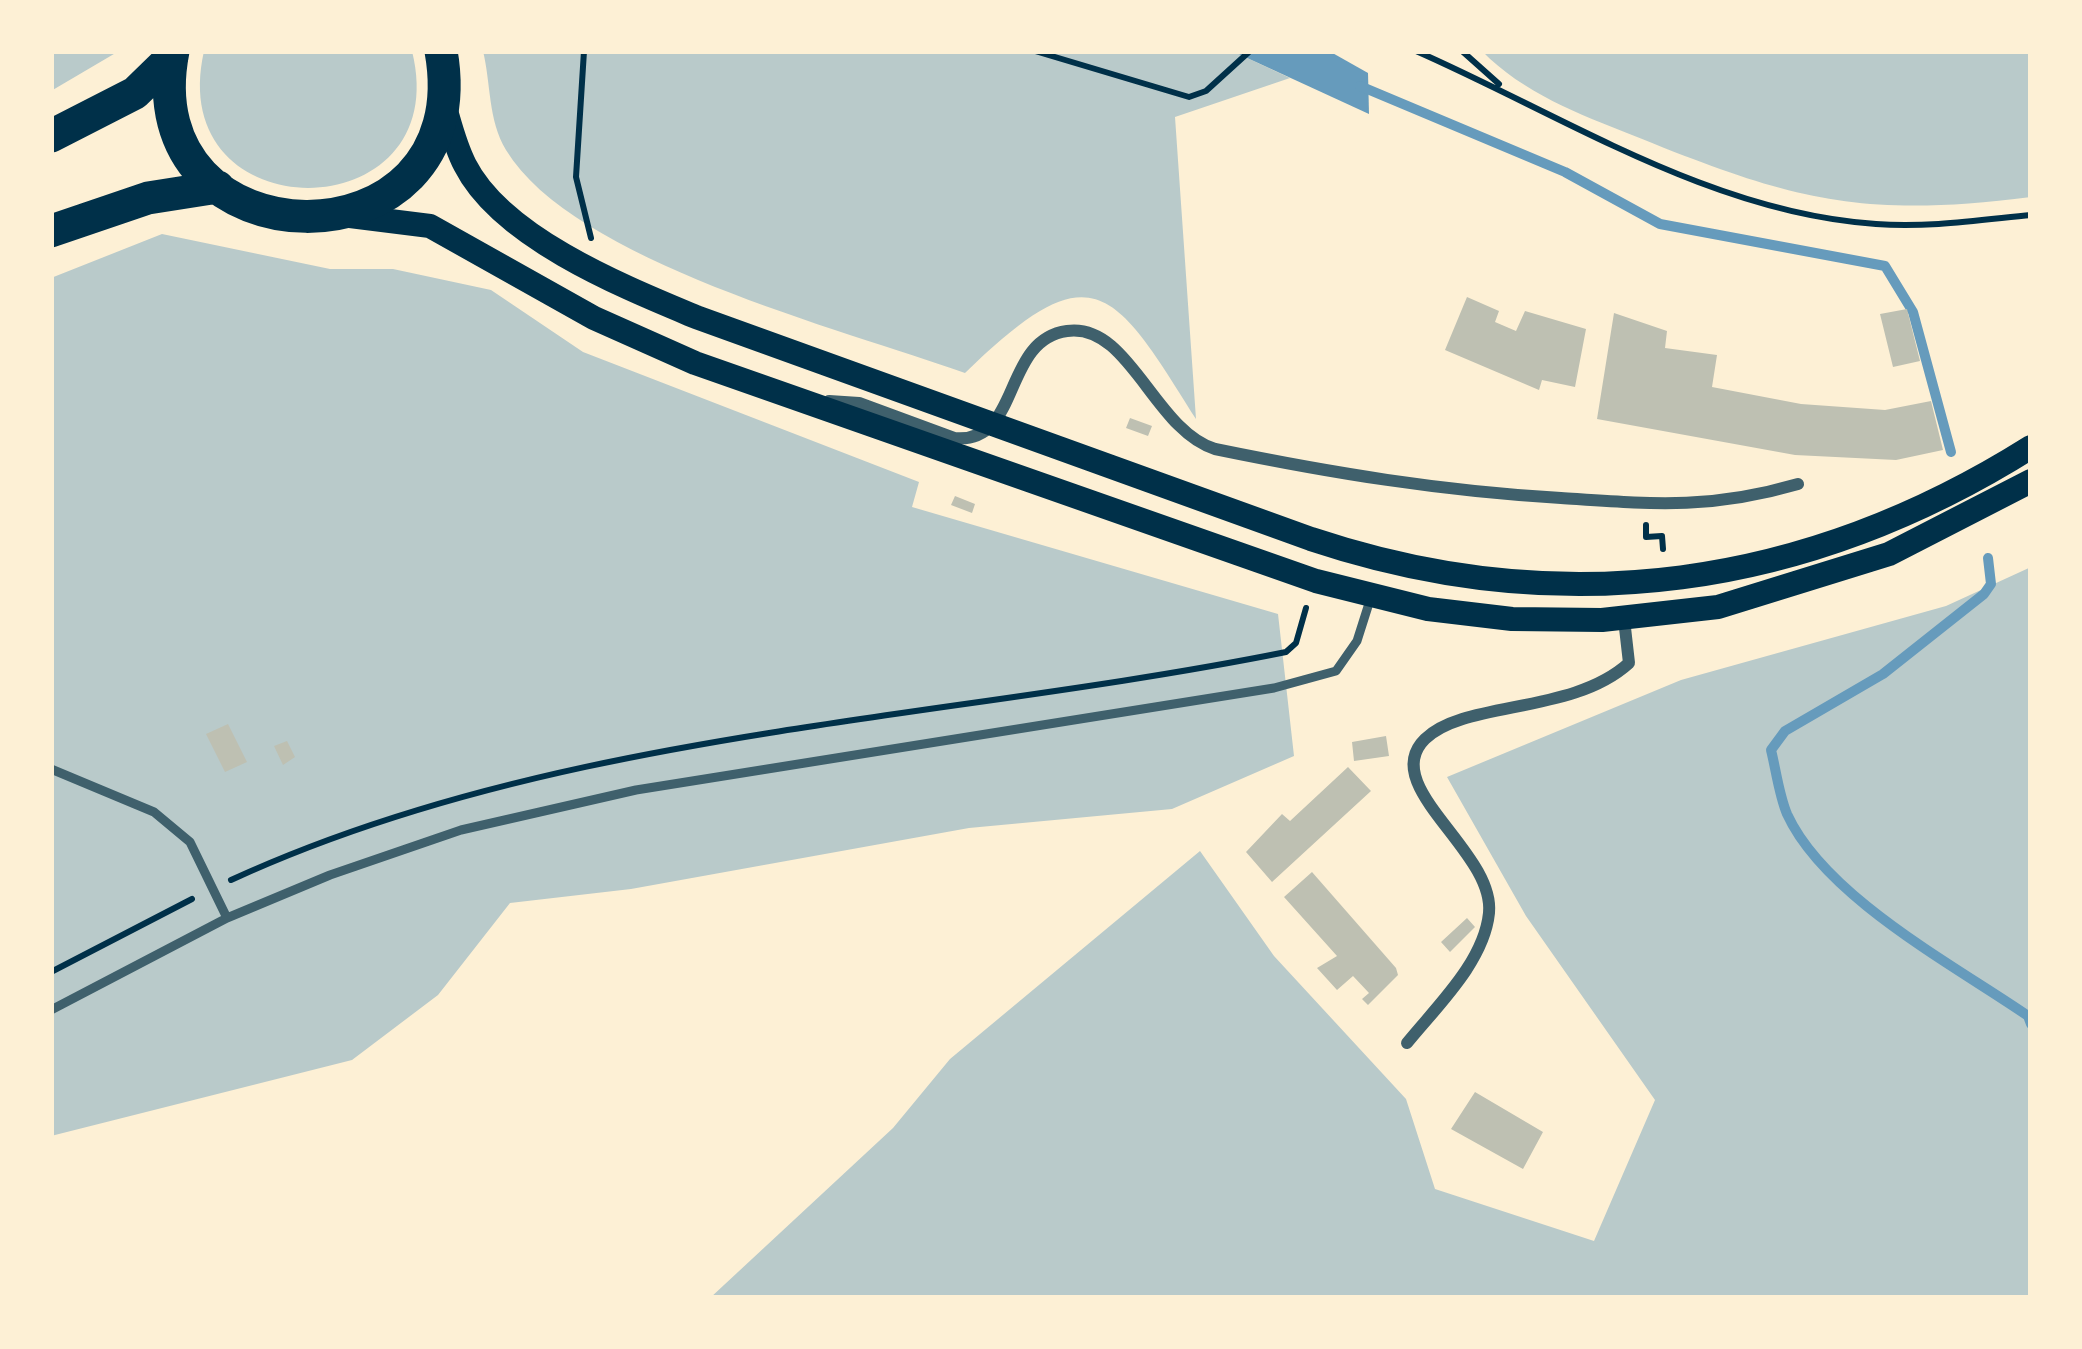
<!DOCTYPE html>
<html>
<head>
<meta charset="utf-8">
<style>
  body { margin:0 }
  #map { position:relative; width:2082px; height:1349px; overflow:hidden; background:#fdf0d5; font-family:"Times New Roman",serif }
  canvas { display:block }
  .frame { position:absolute; inset:0; border:54px solid #fdf0d5; pointer-events:none }
</style>
</head>
<body>
<div id="map">
<canvas width="2082" height="1349"></canvas>
<div class="frame"></div>
</div>
<script>
const ctx = document.querySelector('canvas').getContext('2d');
ctx.lineJoin = 'round';
function paint(path, color) { ctx.fillStyle = color; ctx.fill(path, 'evenodd'); }
function stroke(path, color, width, dash) { ctx.strokeStyle = color; ctx.lineWidth = width; ctx.lineCap = dash ? 'butt' : 'round'; ctx.setLineDash(dash || []); ctx.stroke(path); }
const green = new Path2D(`
  M51,51H119L51,91Z
  M204,51H412C457,232 162,235 204,51Z
  M483,51H1232L1290,78L1175,117L1196,419C1113,286 1092,249 965,373C842,329 573,261 506,150C488,120 491,84 483,51Z
  M1482,51H2031V197C1859,219 1790,199 1632,135C1579,114 1523,93 1482,51Z
  M162,234L330,269H393L491,290L583,352L919,482L912,507L1278,614L1294,756L1172,809L969,828L631,889L510,903L438,995L352,1060L51,1136V278Z
  M2031,567V1298H710L893,1128L950,1059L1200,851L1274,956L1406,1099L1435,1189L1594,1241L1655,1100L1526,916L1447,777L1681,680L1946,606Z`);
const water = new Path2D(`
  M1232,51H1329L1368,73L1369,114Z`);
const stream = new Path2D(`
  M1360,86L1565,172L1660,224L1885,266L1913,312L1951,452
  M1988,558L1991,584L1984,594L1883,674L1785,731L1771,750C1776,770 1779,795 1787,814C1825,897 1954,965 2028,1016L2031,1024`);
const building = new Path2D(`
  M1467,297L1499,311L1495,322L1516,331L1525,311L1586,329L1575,387L1542,380L1539,390L1445,350Z
  M1907,309L1920,361L1893,367L1880,314Z
  M1614,313L1667,331L1665,348L1717,355L1712,387L1801,404L1885,410L1931,401L1943,450L1896,460L1795,455L1597,419Z
  M1130,418L1152,426L1148,436L1126,428Z
  M955,496L975,504L972,513L951,505Z
  M228,724L247,762L225,772L206,734Z
  M1386,736L1389,756L1354,761L1352,742Z
  M287,741L295,757L283,765L274,746Z
  M1348,767L1371,791L1272,882L1246,852L1282,814L1290,821Z
  M1312,872L1396,968L1398,975L1368,1005L1362,999L1369,993L1353,976L1337,990L1317,968L1337,956L1284,897Z
  M1467,918L1475,927L1450,952L1441,942Z
  M1475,1092L1543,1132L1523,1169L1451,1129Z`);
const path = new Path2D(`
  M584,51L576,177L591,238
  M1035,51L1189,97L1206,91L1250,51
  M1416,51C1564,116 1711,213 1876,224C1927,228 1980,220 2031,215
  M1462,51L1499,84
  M1646,525V537L1662,536L1663,549
  M231,880C557,730 938,722 1286,652L1296,643L1306,608
  M51,972L192,899`);
const service = new Path2D(`
  M51,769L154,812L190,842L227,918
  M51,1010L227,918L330,875L461,830L636,790L1274,688L1336,671L1357,641L1371,597`);
const minor = new Path2D(`
  M829,401L859,403L954,438C1022,445 1001,340 1067,331C1129,322 1154,430 1215,449C1332,473 1441,491 1561,498C1651,504 1709,510 1798,484
  M1407,1043C1437,1006 1484,962 1489,913C1495,851 1377,786 1425,739C1465,700 1572,715 1629,663L1624,619`);
const secondary = new Path2D(`
  M444,104C450,124 455,146 465,165C502,238 624,287 696,317L1311,539C1563,623 1807,588 2031,447
  M342,215L430,226L594,318L695,363L1316,581L1428,609L1512,619L1602,620L1718,607L1889,554L2031,481`);
const trunk = new Path2D(`
  M173,51C130,269 481,274 441,51
  M51,136L135,93L172,57
  M51,231L148,198L218,187`);
paint(green, '#b9caca');
paint(water, '#669bbc');
stroke(stream, '#669bbc', 10);
paint(building, '#bec0b2');
stroke(path, '#003049', 6);
stroke(service, '#3f606c', 9);
stroke(minor, '#3f606c', 12);
stroke(secondary, '#003049', 24);
stroke(trunk, '#003049', 33);
</script>
</body>
</html>
